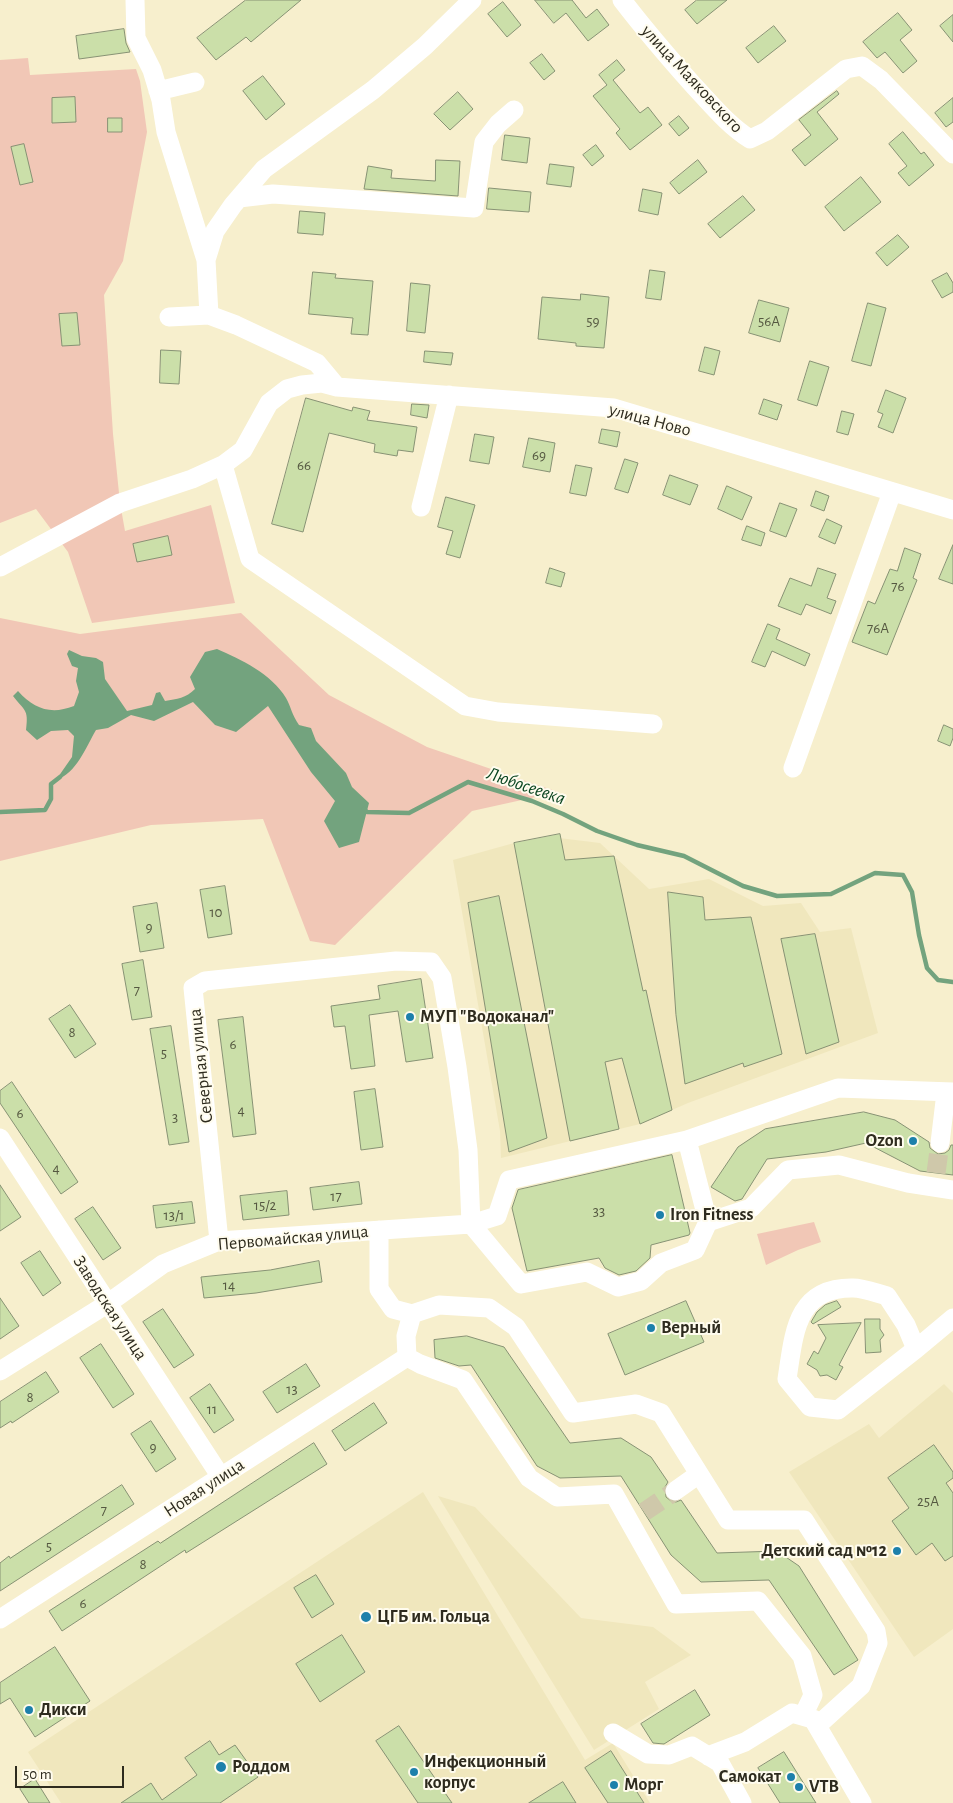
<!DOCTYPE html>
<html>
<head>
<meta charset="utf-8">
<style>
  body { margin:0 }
  #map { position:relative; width:953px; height:1803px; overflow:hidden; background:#f7efcd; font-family:"Alegreya Sans",sans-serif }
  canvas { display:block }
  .scale { position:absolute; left:15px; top:1766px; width:109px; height:22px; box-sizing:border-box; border:2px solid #2e2b1e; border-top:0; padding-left:6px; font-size:15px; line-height:18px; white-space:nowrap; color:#2e2b1e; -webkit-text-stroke:4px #fffcee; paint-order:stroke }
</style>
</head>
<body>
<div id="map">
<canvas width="953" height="1803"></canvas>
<div class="scale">50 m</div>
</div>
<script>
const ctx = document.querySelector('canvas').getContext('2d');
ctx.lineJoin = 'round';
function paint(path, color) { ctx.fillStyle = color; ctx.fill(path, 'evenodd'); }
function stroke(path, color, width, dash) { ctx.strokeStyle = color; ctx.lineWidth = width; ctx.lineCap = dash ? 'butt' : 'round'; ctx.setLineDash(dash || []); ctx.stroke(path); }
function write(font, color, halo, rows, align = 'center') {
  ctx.font = font + ' "Alegreya Sans",sans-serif'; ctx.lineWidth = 4; ctx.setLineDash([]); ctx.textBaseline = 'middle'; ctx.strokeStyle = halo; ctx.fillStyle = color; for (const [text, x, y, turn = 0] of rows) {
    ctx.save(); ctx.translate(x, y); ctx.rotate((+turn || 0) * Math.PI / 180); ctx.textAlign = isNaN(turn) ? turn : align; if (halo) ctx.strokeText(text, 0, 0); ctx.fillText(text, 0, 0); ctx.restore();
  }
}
const built = new Path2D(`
  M559,838L600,843L649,889L709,879L763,906L801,903L820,932L851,928L878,1033L688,1103L640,1124L501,1158L500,1131L453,860L514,843Z
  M944,1384L953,1393V1629L914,1657L789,1472L869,1424L879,1438Z
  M423,1492L585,1760L613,1743L650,1803H61L28,1752Z
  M438,1496L475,1507L581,1618L653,1627L691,1655L645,1682L659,1709L594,1750Z`);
const green = new Path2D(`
  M28,58L30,75L136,69L140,81L147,132L123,261L104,295L113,434L120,503L125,531L211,505L235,603L92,623L68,552L36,509L0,523V60Z
  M241,613L329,695L427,747L558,792L472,811L335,945L310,941L263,819L151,825L0,861V618L80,634Z
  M814,1222L821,1242L798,1250L766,1265L757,1234Z`);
const water = new Path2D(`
  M217,649C240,659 272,674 286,698C291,707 292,715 299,725L311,728L316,741L346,773L352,787L369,803L359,842L339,848L324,821L335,801L311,772L268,706L236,732L215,725L193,702L154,721L131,715L108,728L96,730C86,747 76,774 56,780L72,757L74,736L68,730L51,731L37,740L26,730C29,708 24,711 13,696L18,691C34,709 51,715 74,706L79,692L76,681L78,668L72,666L67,654L69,650L82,656L96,658L103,662L105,679L127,711L152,705L156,693L160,692L165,701C177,699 186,698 195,689L190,677L205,652Z`);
const stream = new Path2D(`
  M364,809L367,812L409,813L468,782L532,801L563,814L597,831L637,845L684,856L743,886L777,896L831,894L875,873L903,875L912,892L919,935L927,968L938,980L953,982
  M0,812L45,810L51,799V784L60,777`);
const building = new Path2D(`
  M246,0H301L251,42L246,37L216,60L197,38Z
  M535,0H572L586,18L597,9L609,25L588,41L566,13L554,23Z
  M697,0H727L697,24L685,10Z
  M503,2L521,25L507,37L488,14Z
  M898,13L912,30L900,40L917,61L903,73L885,52L877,58L863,42Z
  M953,15V42L940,26Z
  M774,26L786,41L758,63L746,48Z
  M124,29L126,43L130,52L79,59L76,36Z
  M542,54L555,71L544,80L530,63Z
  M617,60L625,70L613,80L640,113L648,107L662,125L630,150L616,133L620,129L593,96L607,85L599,75Z
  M263,76L285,104L266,120L243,91Z
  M837,91L839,94L817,112L838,139L805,166L792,150L811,135L799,120Z
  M458,92L473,109L450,130L434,114Z
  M75,97L76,122L52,123V98Z
  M953,98V122L946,127L935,113Z
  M679,116L689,128L679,136L669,124Z
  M108,118H122V132H108Z
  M903,132L921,154L924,152L934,165L909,186L898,173L907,166L889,144Z
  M505,135L530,138L527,163L502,160Z
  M24,144L33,182L20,185L11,147Z
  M596,145L604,156L592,166L583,155Z
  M436,160L460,161L458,196L364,189L368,166L392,170L391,178L435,181Z
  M698,160L707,172L679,194L670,183Z
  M550,164L574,167L571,187L547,184Z
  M861,177L881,202L844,231L825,207Z
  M489,188L531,192L529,212L487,209Z
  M643,189L662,193L658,215L639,211Z
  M743,196L755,210L720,238L708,224Z
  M300,211L325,213L323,235L298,233Z
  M898,235L909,247L887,266L876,253Z
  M650,270L665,272L661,300L646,298Z
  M313,272L336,274L335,278L373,281L368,335L351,334L353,318L309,314Z
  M947,273L953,283V292L942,298L932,281Z
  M411,283L430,285L425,333L407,331Z
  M581,294L609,297L604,348L576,346V343L538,339L542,297L580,300Z
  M759,300L789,308L780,342L749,333Z
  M868,303L886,308L871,366L852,361Z
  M77,313L80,345L62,346L59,314Z
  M705,347L720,351L714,375L699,371Z
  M161,350L181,351L179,384L160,383Z
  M425,351L453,353L451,365L424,362Z
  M810,361L829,367L817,406L798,400Z
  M886,390L906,398L893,433L878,427L883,414L878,412Z
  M306,398L352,411L353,407L370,411L367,420L417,427L413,452L398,450L397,456L374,452L375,444L329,433L303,532L272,524Z
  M764,399L782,405L777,420L759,414Z
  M412,404L429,405L427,418L411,415Z
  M842,411L854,414L848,435L837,432Z
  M602,429L620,432L617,447L599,443Z
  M475,434L494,437L489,464L470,461Z
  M529,438L555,443L550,472L523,467Z
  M625,459L638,463L628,493L615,489Z
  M576,465L592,468L586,496L570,493Z
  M670,475L698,485L690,505L663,495Z
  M727,486L752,497L742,520L718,509Z
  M816,491L829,496L824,511L811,506Z
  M446,497L475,505L460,558L446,554L453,531L438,527Z
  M780,503L797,509L786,537L770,531Z
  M827,519L842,526L835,544L819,537Z
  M747,526L765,533L761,546L742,540Z
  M168,536L172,555L137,562L133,544Z
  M953,545V584L939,579Z
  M905,548L921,554L913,578L917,580L887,655L852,642L868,601L875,604L890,569L897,571Z
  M550,568L565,573L561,587L546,583Z
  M818,568L836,574L827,598L836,601L831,614L806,604L801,615L778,606L790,578L811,586Z
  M768,624L780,629L776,639L810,654L805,666L772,651L765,667L752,662Z
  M944,725L953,729V738L950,746L938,741Z
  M560,834L565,860L614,856L643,991L646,990L672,1110L640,1124L622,1058L605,1062L619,1129L570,1141L514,843Z
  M225,886L232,934L208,938L200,890Z
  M668,892L703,897L705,920L751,917L782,1054L744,1067L743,1063L685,1084L676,1015Z
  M499,896L547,1138L509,1152L468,903Z
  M157,903L164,948L140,952L133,907Z
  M815,934L839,1042L806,1054L781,939Z
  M143,960L152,1017L132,1020L122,964Z
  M421,979L433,1058L406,1062L398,1011L369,1015L375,1066L351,1069L345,1026L334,1027L331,1006L380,999L378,986Z
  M70,1005L96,1044L75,1058L49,1019Z
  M243,1017L256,1134L233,1137L218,1020Z
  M171,1026L189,1142L169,1145L150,1029Z
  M12,1082L78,1182L61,1194L0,1103V1091Z
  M375,1089L383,1147L361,1150L354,1092Z
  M864,1112L895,1120L929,1142L930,1148L938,1154L945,1153L949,1150L951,1145H953V1175L920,1171L866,1143L826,1152L767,1159L742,1199L735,1201L711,1187L738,1147L765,1129Z
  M672,1155L690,1233L689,1235L651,1245L650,1258L636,1271L619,1275L605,1268L599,1258L527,1271L512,1208L518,1190Z
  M359,1182L362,1204L313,1210L310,1188Z
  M0,1185L21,1217L0,1231Z
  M287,1191L289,1215L243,1220L240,1196Z
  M192,1202L195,1223L156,1228L153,1206Z
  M93,1207L121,1248L103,1260L75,1219Z
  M40,1251L61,1283L43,1296L21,1263Z
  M319,1261L322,1282L256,1293L204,1298L201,1277L270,1270Z
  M0,1298L19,1326L0,1339Z
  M686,1301L704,1342L625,1375L608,1334Z
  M837,1301L841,1307L813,1324L811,1322L817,1312L825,1305Z
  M163,1309L194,1355L174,1368L143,1322Z
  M865,1319H880V1329L884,1335L880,1340L881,1352L866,1353Z
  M861,1323L839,1365L843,1367L836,1380L827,1375L820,1376L817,1370L807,1364L814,1351L818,1354L826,1338L818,1325Z
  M467,1336L504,1347L570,1443L621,1438L651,1457L668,1482L665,1487L666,1497L671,1501L676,1502L681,1500L717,1553L777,1551L799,1566L858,1660L834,1675L769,1580L701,1582L671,1555L621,1476L560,1478L537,1466L471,1365L459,1366L435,1358L434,1340Z
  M101,1344L134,1394L113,1408L80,1358Z
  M306,1364L320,1386L277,1413L263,1392Z
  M46,1372L59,1392L12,1423L11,1421L0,1428V1402Z
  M210,1384L234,1420L214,1433L190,1398Z
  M374,1403L387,1423L345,1451L332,1431Z
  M151,1421L176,1459L156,1472L131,1434Z
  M314,1443L327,1464L186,1553L185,1550L62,1631L49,1611L158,1541L160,1543Z
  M934,1445L953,1472V1478L946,1483L953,1493V1556L945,1561L932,1543L916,1555L892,1521L909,1508L888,1478Z
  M122,1485L134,1504L0,1591V1563L9,1556L10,1558Z
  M316,1575L334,1604L312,1618L294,1588Z
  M342,1635L365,1672L320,1702L296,1664Z
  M55,1647L90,1701L35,1737L10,1698L0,1704V1683Z
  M695,1690L710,1715L664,1744L653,1743L641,1724Z
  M399,1726L452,1803H418L376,1741Z
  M210,1741L219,1755L235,1745L258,1777L220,1803H121L151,1783L162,1800L197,1775L185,1758Z
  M611,1751L644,1803H608L585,1768Z
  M784,1752L816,1803H780L758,1768Z
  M35,1779L50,1803H29L20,1789Z
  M563,1782L576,1803H529Z`);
const minorTunnel = new Path2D(`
  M936,1173L940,1143
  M644,1512L675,1491`);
const minor = new Path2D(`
  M135,0L136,38L152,70L161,100L166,132L206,260L209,315L236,325L317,363L337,387
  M622,0C645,30 669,58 694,86C712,105 728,125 750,139L767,131L846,69L862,66L881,80L953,154
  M158,91L195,82
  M239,198L273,194L474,208L484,142L498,124L514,110
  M206,260L215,231L233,205L264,169L373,90L425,46L472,0
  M169,317L209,315
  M223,465L250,559L465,706L498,712L653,724
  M421,507L449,395
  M0,567L120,503L192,479L223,465L243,450L269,403L287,389L302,385L322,383L337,387L614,408L953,510
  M793,768L892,492
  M0,1138L221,1477
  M687,1140L708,1222L695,1250L661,1263L641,1281L618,1287L587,1272L521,1284L471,1224L497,1216L509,1180L687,1140L838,1088L953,1092
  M940,1143L946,1093
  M708,1222L751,1208L788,1170L839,1165L908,1183L953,1190
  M379,1230V1289L393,1309L412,1314
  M916,1349L906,1325L887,1296C876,1293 863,1288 853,1288C795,1287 794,1335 787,1379L810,1407L838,1410L916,1349L953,1318
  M0,1371L107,1304L163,1264L219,1241L471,1224L468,1150L457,1067L442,978L431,962L396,961L205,981L193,988L219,1241
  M675,1491L699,1474
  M0,1619L407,1357
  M803,1716L813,1695L802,1656L758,1601L676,1604L614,1494L557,1497L529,1478L463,1380L420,1364L407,1357L406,1336L412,1314L439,1305L489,1308L516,1327L573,1413L636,1404L661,1413L728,1520H804L876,1631L878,1643L861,1686L817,1726
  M613,1733L648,1754L669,1755L692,1746L720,1763L742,1803
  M708,1756L745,1742L792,1713L813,1719L862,1803`);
const markers = [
  [410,1017,5,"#1d80ab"],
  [913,1141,5,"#1d80ab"],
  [660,1215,5,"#1d80ab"],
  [651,1328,5,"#1d80ab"],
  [897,1551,5,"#1d80ab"],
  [366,1617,6,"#1d80ab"],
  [29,1710,5,"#1d80ab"],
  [221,1767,6,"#1d80ab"],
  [414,1772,5,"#1d80ab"],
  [791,1777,5,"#1d80ab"],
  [614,1785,5,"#1d80ab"],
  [799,1787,5,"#1d80ab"]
];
const numberNames = [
  ["59",593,321],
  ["56А",769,321],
  ["69",539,455],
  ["66",304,465],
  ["76",898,586],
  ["76А",878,628],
  ["10",216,912],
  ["9",149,927],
  ["7",137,990],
  ["8",72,1032],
  ["6",233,1044],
  ["5",164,1053],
  ["4",241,1110],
  ["6",20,1113],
  ["3",175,1117],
  ["4",56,1168],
  ["17",336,1196],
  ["15/2",265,1205],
  ["33",599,1211],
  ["13/1",174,1215],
  ["14",229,1285],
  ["13",292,1389],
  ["8",30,1397],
  ["11",212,1409],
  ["9",153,1447],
  ["25А",928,1501],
  ["7",104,1510],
  ["5",49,1546],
  ["8",143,1564],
  ["6",83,1603]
];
const streetNames = [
  ["улица Маяковского",692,79,47],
  ["улица Ново",650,420,15],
  ["Северная улица",201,1066,-96],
  ["Первомайская улица",293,1238,-5],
  ["Заводская улица",110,1308,57],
  ["Новая улица",204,1488,-33]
];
const poiNames = [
  ["МУП \"Водоканал\"",420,1017],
  ["Ozon",903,1141,"right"],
  ["Iron Fitness",670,1215],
  ["Верный",661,1328],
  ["Детский сад №12",887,1551,"right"],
  ["ЦГБ им. Гольца",377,1617],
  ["Дикси",39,1710],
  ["Инфекционный",424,1762],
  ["корпус",424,1783],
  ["Роддом",232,1767],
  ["Самокат",781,1777,"right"],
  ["Морг",624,1785],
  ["VTB",809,1787]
];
const waterNames = [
  ["Любосеевка",526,786,19]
];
paint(built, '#f0e7bd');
paint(green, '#f1c7b6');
paint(water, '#73a37e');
stroke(stream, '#73a37e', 4.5);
paint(building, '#cbdfa9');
stroke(building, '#879274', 1);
stroke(minorTunnel, '#cfc8aa', 19, [19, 9]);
stroke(minor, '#fff', 19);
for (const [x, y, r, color] of markers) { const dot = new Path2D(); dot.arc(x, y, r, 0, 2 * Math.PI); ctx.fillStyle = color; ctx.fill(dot); stroke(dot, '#fffcee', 2); }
write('15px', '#555841', null, numberNames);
write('18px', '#2e2b1e', '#fffcee', streetNames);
write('bold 18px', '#2e2b1e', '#fffcee', poiNames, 'left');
write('italic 19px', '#0b4521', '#fffcee', waterNames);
</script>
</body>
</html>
